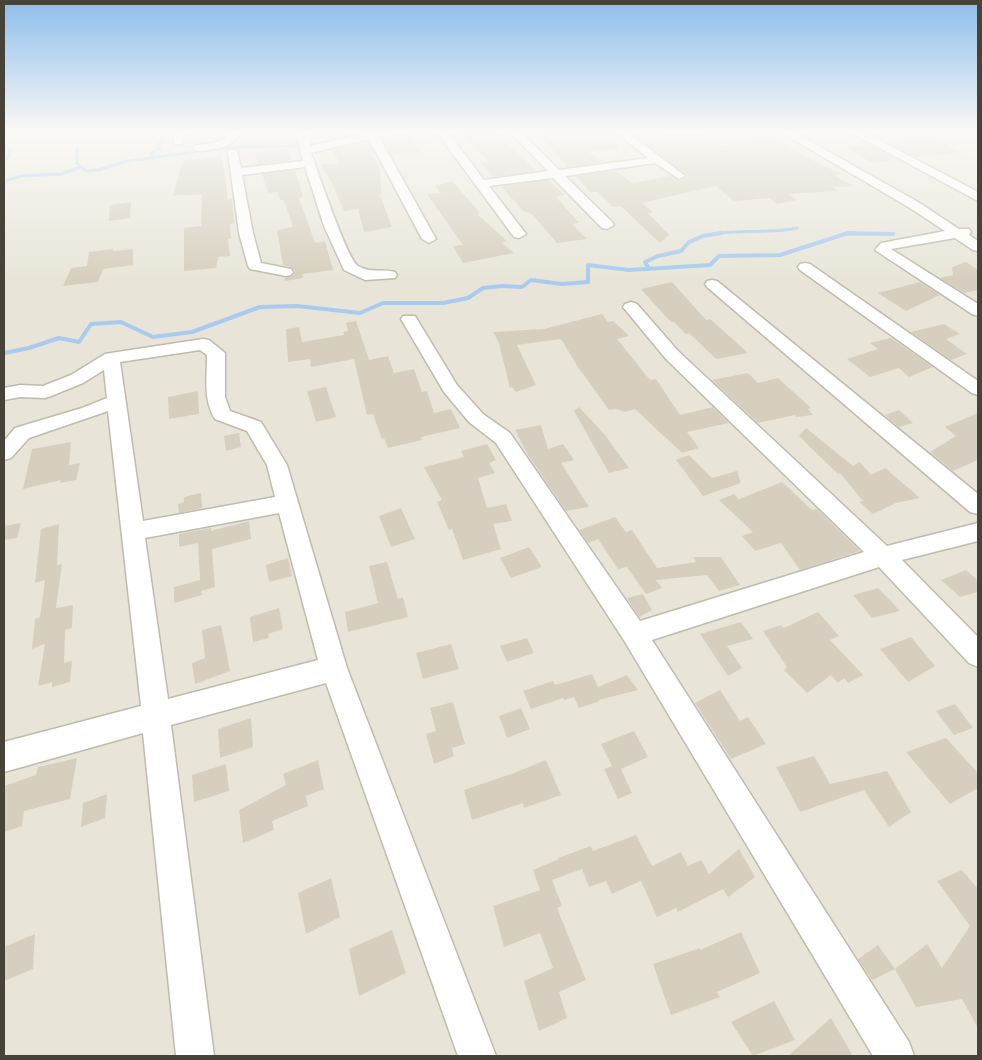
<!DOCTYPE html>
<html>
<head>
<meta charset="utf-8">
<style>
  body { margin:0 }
  #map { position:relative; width:982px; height:1060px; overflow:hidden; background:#f4f2ea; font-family:Arial,sans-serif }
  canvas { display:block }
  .frame { position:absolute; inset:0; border:5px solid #484338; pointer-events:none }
</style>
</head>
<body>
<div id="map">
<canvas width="982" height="1060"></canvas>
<div class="frame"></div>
</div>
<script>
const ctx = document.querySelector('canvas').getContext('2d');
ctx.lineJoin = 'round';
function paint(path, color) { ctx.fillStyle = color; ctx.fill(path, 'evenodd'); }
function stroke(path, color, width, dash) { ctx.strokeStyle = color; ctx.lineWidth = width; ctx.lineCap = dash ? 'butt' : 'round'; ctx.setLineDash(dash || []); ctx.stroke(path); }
const residential = new Path2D(`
  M4,131H978V1056H4Z`);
const streamFar1 = new Path2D(`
  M77,149V163L81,167
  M153,159L151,153L160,149L157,146L164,139L162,131
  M4,160L9,157L10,150
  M4,181L21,176L61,174L81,167L87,171L98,170L127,161L235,147L295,146L298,138
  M714,234C742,229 770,234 797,228
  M845,234H890`);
const stream = new Path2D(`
  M649,269L645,262L658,256L681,251L689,242L703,236L721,233
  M4,353L29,348L59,338L79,342L91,324L121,322L153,337L192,332L260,307L297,306L360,313L383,303H443L468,298L483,288L502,286L522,287L531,280L562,284L588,282V265L629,270L710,265L719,256L780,255L848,233L893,234`);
const building = new Path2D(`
  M460,131H493L537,171L493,177L481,163H490Z
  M537,131H612L617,136L618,149L587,151L603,162L568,167Z
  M685,133H692L718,146L769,138L841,174L834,175L853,186L833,187L838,191L789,194L797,200L777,204L770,198L734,201L715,186L642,203L653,212L648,213L669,235L660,243L621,206L613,207L598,192H590L576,176L615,171L633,183L671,176L680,181L686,178V175L640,140Z
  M408,136L421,152L390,153L382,139Z
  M932,138L962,152L916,157L889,143Z
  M368,141L375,154H372L379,167L382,194L380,195L392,227L364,232L358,209L344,211L333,185L321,165L340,163L332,150Z
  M870,145L897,160L871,162L846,148Z
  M288,149L292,160L258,164L255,152Z
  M221,156L227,187V200L232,199L234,223L230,224L231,239H228L230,256L218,257L216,268L184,271V228L201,226L202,194L173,196L183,160Z
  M295,170L303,197L299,198L315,243L325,241L333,270L302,274L303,278L285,281V278L293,276L295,271L291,267L283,265L277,230L293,227L284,200H280L277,192L268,193L263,176L261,174Z
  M548,180L565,195L556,197L579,223L572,224L587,239L557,243L532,214L523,211L501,186Z
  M452,181L480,213L477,214L507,241L502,243L514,253L463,263L453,246L463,245L427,194L441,193L435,186Z
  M131,202L130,218L109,221L110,205Z
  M113,249V251L133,249V265L103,269L98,282L63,286L71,268L87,266L89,252Z
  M966,262L978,270V290L964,293L940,278L953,275L952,267Z
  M672,282L706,320L710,319L748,353L716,359L689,333L686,334L674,322H672L667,318L641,289Z
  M920,282L940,295L906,311L878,293Z
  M602,314L608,322L613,321L629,336L617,339L650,380L656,379L680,415L713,407L729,423L687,432L699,448L682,453L635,409L625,412L616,409L609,410L578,367L561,339L517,345L536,385L516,392L512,387L510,388L499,343L493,332L544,329Z
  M356,321L369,360L388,356L394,373L414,369L422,392L427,391L434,413L451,409L460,428L421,437L422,440L388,448L384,438L382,439L373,414L367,415L354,359L311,367L310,359L288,362L286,329L299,327L302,342L344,335L343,332L348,331L346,323Z
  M944,324L960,334L946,339L967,354L951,360L911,332Z
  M891,338L933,367L909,377L899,368L870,377L847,359L878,349L870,343Z
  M748,373L758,383L778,378L811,408L808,409L813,415L796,417L795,415L758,423L712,380Z
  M326,387L336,417L316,422L307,391Z
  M198,391L199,414L169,419L168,397Z
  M579,407L605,435L629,468L609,473L574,411Z
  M899,410L913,423L899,427L885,415Z
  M978,413V460L953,471L930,452L956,436L945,427Z
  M541,425L548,449L563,444L574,460L561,463L589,507L566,511L528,455L515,430Z
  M806,428L853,466L860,462L871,475L885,468L920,498L896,503L873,514L859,502L863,501L840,473L838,474L799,436Z
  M239,433L241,447L226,451L224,436Z
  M71,442L69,465L80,463L76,480L60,483L61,480L23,489L32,449Z
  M487,444L496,460L489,463L495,473L478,478L487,508L506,504L512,521L493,524L501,549L463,560L452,529L449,530L437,502L442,500L424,467L464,457L461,451Z
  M689,455L712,478L737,471L741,483L703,496L676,460Z
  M782,482L812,510L817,509L860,551L800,570L781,543L755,551L742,536L753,532L719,500L734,494L739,499Z
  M201,493L202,508L179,513L178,504L184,502V497Z
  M401,508L415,539L391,547L379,516Z
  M615,517L626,532L632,530L657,568L696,562L693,557H721L740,585L719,591L707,575L656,580L662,588L646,594L627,567L618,569L598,539L588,543L579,530Z
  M249,521L251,539L212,549L215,587L201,591L202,595L174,603V587L200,580L198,543L179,547V534L211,528V531Z
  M21,523L17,538L4,540V526Z
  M59,524L57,565L62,564L56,608L73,605L72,628L65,630L64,663L72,661L70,682L52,687V682L38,686L45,644L32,649L35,619L40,617L45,580L35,583L41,529Z
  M529,547L542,567L511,578L500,558Z
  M288,558L292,576L269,582L266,565Z
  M387,562L398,599L403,597L408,617L348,632L345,612L378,603L369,566Z
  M966,570L978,581V592L960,597L941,580Z
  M878,588L900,611L872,618L853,595Z
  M643,594L652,610L639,617L627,598Z
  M279,608L283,629L268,634L269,638L253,642L250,617Z
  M818,612L839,636L830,640L863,675L848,683L844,678L838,683L831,675L807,693L784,670L787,667L763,631L781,625L784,628Z
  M741,622L753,639L727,646L742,668L728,676L700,634Z
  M221,625L230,671L195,684L192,663L205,658L202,630Z
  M911,637L935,666L908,682L880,649Z
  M527,638L534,653L507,662L500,646Z
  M451,644L459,669L423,679L416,653Z
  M592,674L598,687L627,675L638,690L599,700L600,701L579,708L574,697L564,700L563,698L531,709L523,691L553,681L555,685Z
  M720,690L740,721L748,717L766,744L731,759L695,703Z
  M453,702L465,744L452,748L454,756L434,764L426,734L436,731L430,708Z
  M955,704L973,728L954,735L936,711Z
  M521,708L530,729L507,738L499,716Z
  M251,718L253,747L220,758L218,729Z
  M634,731L648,757L621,769L632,793L618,799L604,769L612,766L601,744Z
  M946,738L978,773V788L950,804L906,752Z
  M814,756L830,784L887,771L911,812L889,827L864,790L800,812L776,767Z
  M77,758L70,799L24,811L22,826L4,832V786L36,775L38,767Z
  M318,760L324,789L306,796L308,806L272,821L274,830L243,843L239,810L286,785L283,774Z
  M546,760L561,795L524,808L523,803L472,820L464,790L514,773Z
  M226,764L229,791L194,802L192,775Z
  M107,794L105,818L81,827L83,803Z
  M636,835L652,866L681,852L688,866L701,860L709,874L739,849L755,877L728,897L723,889L678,912L676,908L657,917L641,881L612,894L606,881L589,887L582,869L552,880L562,906L557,908L586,980L559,992L567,1018L539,1031L524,981L553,968L540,933L504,947L493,906L540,890L533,870L559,859L558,858L591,846L593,851Z
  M962,870L978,889V1028L962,999L916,1007L895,969L927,944L942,968L970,926L937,881Z
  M331,878L340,917L306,934L298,893Z
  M392,930L406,973L359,996L349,949Z
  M741,932L760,973L717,992L720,997L671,1015L653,964L700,948V950Z
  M35,934L33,969L4,981V947Z
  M878,945L895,969L872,980L858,959Z
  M774,1001L795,1040L753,1056L731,1022Z
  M831,1018L853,1056H788Z`);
const minor = new Path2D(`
  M173,131H183L182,144H174Z
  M229,131H239C236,149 213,149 198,151L193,148L194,146C205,143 225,145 229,131Z
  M298,131H308L310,146L366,133L365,131H412L407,134L379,137L436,239L429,243L422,239L369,139L311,153C317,169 347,259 358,266C372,274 381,268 395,272L397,275L395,278L365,280L344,270L324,226L305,167L242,175L253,233L261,263L291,269L293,272L291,275L286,276L250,269L248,266L239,233L228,152L229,150H237L241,168L303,161L300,151Z
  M436,131H447L484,180L548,171L509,131H520L559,170L648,158L614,131H626L685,176L679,179L655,163L565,176L612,222L614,225L607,229L602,228L553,178L489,186L526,234L519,238L514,237Z
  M779,131H792L918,202L959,229H969L971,232L969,235L978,241V251L973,250L955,238L891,249L978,304V316L972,314L875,250L881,243L945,231L910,208Z
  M848,131H862L978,192V201Z
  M805,263L810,264L978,381V395L972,393L800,270L798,267L800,264Z
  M712,280L717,281L978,494V514L970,512L707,287L705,284L707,281Z
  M631,302L637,304L678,351L887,546L978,523V541L902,560L978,637V667L969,663L879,567L652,640L909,1042L914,1056H873L625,642L496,443L469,422L444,392L401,319L403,316H415L457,385L483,414L510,433L640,621L864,552L666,359L623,307L625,304Z
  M203,339L209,340L225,353V397L230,411L261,422L287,465L347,668L496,1056H458L326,683L171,725L214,1056H176L143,733L4,772V742L141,706L108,411L29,438L11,458L4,460V441L15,428L82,408L107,398L104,370L83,383L51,396L45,398L20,397L4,400V388L20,385L43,386L71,375L105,354L111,353ZM200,350L207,355C207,376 203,400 215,419L247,431L267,465L275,497L143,521L120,362ZM279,513L318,660L168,699L145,538Z`);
paint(residential, '#e8e5d8');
stroke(streamFar1, '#a8cbef', 3);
stroke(stream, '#a8cbef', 4);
paint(building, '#d6cfbf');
stroke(minor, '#c0bbac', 3);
paint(minor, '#fff');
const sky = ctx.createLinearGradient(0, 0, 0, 280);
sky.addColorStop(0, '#8ebdeb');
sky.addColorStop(0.47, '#faf9f6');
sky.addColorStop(1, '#faf9f600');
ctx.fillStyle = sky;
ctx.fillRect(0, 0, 982, 280);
</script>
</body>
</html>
